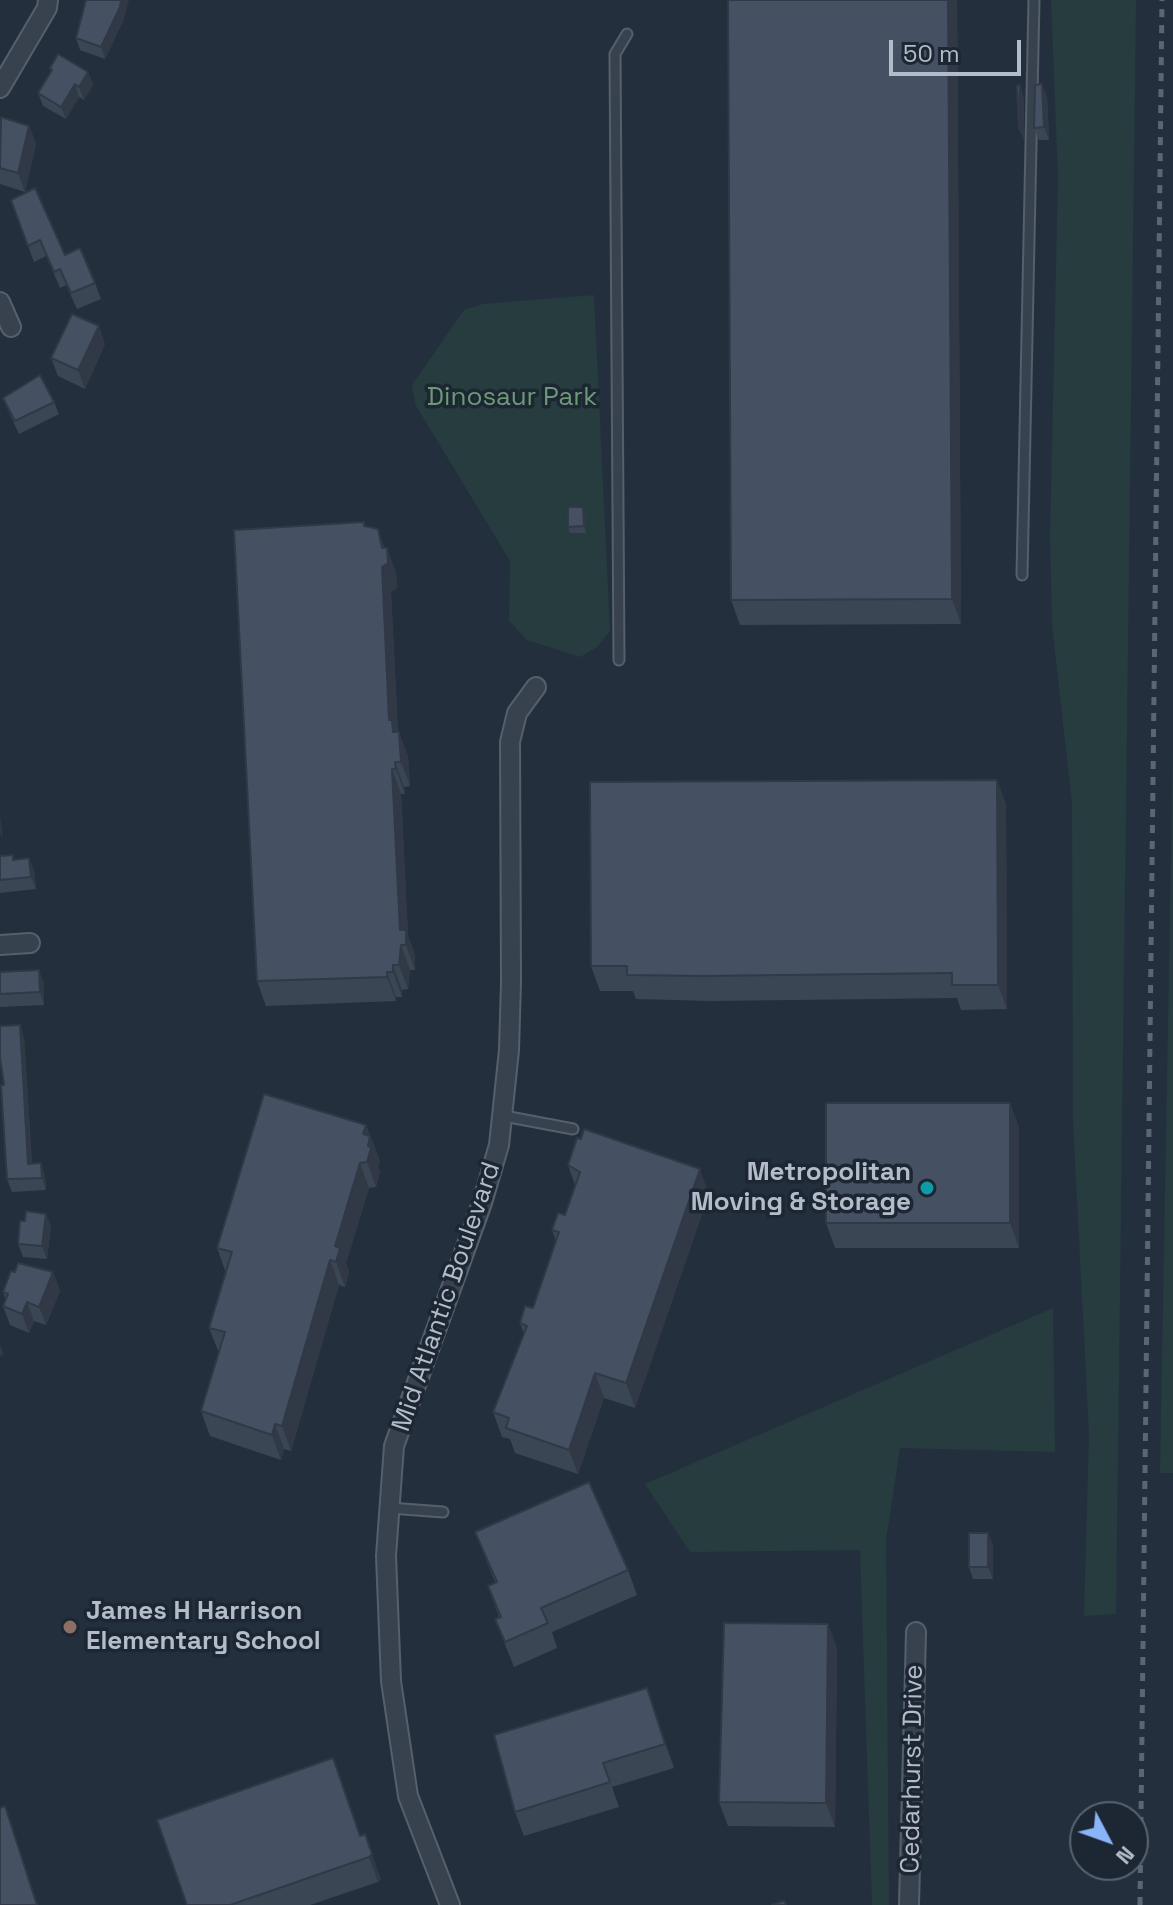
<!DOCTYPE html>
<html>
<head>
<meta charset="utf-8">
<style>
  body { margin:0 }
  #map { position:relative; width:1173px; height:1905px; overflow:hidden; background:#242f3e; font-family:"Space Grotesk",sans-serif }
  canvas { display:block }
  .north { position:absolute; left:1069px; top:1801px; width:80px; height:80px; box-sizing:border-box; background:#1d2633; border:2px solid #59626f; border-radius:50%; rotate:131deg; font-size:22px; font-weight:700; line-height:32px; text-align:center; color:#b4bcc9 }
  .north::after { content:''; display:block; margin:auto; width:28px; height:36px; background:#8ab4f8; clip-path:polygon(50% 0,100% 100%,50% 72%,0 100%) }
  .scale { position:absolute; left:889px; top:40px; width:132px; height:36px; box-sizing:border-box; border:4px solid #b4bcc9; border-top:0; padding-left:10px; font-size:24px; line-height:28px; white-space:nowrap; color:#b4bcc9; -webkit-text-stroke:6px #1d2633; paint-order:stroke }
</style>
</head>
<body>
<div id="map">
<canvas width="1173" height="1905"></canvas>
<div class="north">N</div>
<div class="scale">50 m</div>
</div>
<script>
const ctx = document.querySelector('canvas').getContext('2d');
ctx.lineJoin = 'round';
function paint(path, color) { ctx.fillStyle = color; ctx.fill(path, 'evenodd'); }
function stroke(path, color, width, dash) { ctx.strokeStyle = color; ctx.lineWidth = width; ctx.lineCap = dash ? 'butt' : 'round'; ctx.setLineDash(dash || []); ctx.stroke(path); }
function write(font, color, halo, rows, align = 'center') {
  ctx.font = font + ' "Space Grotesk",sans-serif'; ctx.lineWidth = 7; ctx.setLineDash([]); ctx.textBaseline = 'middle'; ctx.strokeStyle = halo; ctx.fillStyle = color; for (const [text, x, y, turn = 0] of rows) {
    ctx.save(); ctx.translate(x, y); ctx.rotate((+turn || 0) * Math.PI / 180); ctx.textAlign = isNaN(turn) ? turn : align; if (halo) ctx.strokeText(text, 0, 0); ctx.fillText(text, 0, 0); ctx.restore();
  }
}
const green = new Path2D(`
  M1051,0H1136L1116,1614L1084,1616L1089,1435L1073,1120L1072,803L1052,624L1050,536L1058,177Z
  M594,295L610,631L597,647L580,657L527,640L509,621L510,561L415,404L412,385L464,310L483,304Z
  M1173,744V1473H1160Z
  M1053,1308L1055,1452L900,1448L886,1541L889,1905H872L860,1550L690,1552L645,1484Z`);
const service = new Path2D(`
  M1022,575L1034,0
  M619,660L615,54L627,34
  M504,1116L573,1129
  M390,1508L443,1512`);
const minor = new Path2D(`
  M0,88L47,8L48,0
  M0,302L11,327
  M0,945L30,943
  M450,1905L408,1796L391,1681L386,1556L394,1446L482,1203L499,1145L509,1050L511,983L510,742L517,713L536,687
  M909,1905L916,1632`);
const rail = new Path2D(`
  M1140,1905L1162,0`);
const wall = new Path2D(`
  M957,0L961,624L740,625L731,600Z
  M124,19L105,59L80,50L76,38Z
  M50,68L88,72L93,85L84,100L79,97L66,119L43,106L38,93L51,72Z
  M1047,97L1049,140H1039L1034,128Z
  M0,119L29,126L36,144L25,192L0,184Z
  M11,200L95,283L101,299L77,309L66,285L60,288L46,256L34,262Z
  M105,344L85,389L58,376L51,358Z
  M3,398L54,402L59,414L19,434L8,410Z
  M586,513V533H570L568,527Z
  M366,526L378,529L384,548H387L396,573L397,588L391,592L398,732L408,756L410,786L404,787L405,794H401L408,936L415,955V970H410L408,989L402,990V997H396V1001L266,1006L257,981Z
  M997,780L1006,805L1007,1009L961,1010L957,998L711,1001L636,999L633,991H600L591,966Z
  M0,856L14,860L29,858L34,871L36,889L0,893Z
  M0,972L44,983V1005L0,1007Z
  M24,1037L32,1164L41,1163L45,1176L46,1190L12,1192L7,1179L4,1085Z
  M1010,1103L1019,1128V1248H835L826,1223Z
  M366,1125L380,1161L378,1166L380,1172L376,1187L369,1188L346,1263L349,1272L345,1287L339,1285L291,1451L284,1449L281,1460L210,1436L201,1411L219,1353L209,1328L226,1273L217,1248Z
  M568,1165L709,1194L635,1408L604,1398L578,1474L515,1453L510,1439L502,1437L493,1412L524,1334L520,1323L533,1308L556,1241L552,1230L565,1215L575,1185Z
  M25,1221L51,1226L47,1259L23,1257L18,1244Z
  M15,1272H53L60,1291L46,1325L34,1321L29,1333L10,1325L3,1306L6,1300L3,1292Z
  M475,1532L628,1570L637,1595L552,1632L557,1648L514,1667L495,1619L499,1617L488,1586L495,1582Z
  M988,1533L993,1545V1579H973L969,1567Z
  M837,1648L835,1827L728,1826L719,1802Z
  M647,1688L674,1768L612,1787L619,1807L524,1836L515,1812Z
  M360,1836L381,1879L378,1882L310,1905H187Z`);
const shadedWall = new Path2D(`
  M121,0H129L124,19L105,59L101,47Z
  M948,0H957L961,624L952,599Z
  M88,72L93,85L84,100L79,87Z
  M75,84L79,97L66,119L61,107Z
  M1042,84L1047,97L1049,140L1044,127Z
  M1020,85L1024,98V141L1019,129Z
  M29,126L36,144L25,192L18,173Z
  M99,326L105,344L85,389L78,370Z
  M583,507L586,513V533L584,526Z
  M378,529L387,554V548L396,573L397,588L391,592L398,735L399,732L408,756L410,786L401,762L389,720L382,548Z
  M395,762L404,787L405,794L396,769Z
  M392,769L401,794L408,936L415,955V970L400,930Z
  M997,780L1006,805L1007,1009L998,985Z
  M0,815L3,840L0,833Z
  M29,858L34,871L36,889L31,877Z
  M401,945L410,970L408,989L399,965Z
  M393,965L402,990V997L393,972Z
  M39,970L44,983V1005L40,992Z
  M387,972L396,997V1001L387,977Z
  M20,1025L24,1037L33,1177L28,1164Z
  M1010,1103L1019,1128V1248L1010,1223Z
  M366,1125L380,1161L378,1166L380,1172L376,1187L367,1162L363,1134Z
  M41,1163L45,1176L46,1190L42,1178Z
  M360,1163L369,1188L346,1263L349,1272L345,1287L336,1262L335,1246Z
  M700,1169L709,1194L635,1408L626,1383Z
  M46,1214L51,1226L47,1259L42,1246Z
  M330,1260L339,1285L291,1451L282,1426Z
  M53,1272L60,1291L46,1325L39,1307Z
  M27,1302L34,1321L29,1333L22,1314Z
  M0,1344L4,1354L0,1357Z
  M595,1373L604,1398L578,1474L569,1450Z
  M275,1424L284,1449L281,1460L272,1435Z
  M988,1533L993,1545V1579L988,1567Z
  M828,1624L837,1648L835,1827L826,1803Z
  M647,1688L656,1713L674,1768L665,1744Z
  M365,1834L381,1879L378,1882L369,1857Z`);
const building = new Path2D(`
  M86,0H121L120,7L101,47L76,38Z
  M728,0H948L952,599L731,600Z
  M58,54L88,72L79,87L75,84L61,107L38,93L52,70L50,68Z
  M1042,84L1044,127L1034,128L1035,85Z
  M1020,85L1019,129L1017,86Z
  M1,117L29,126L18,173L0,168Z
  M35,188L65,255L80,248L95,283L71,293L60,269L54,272L40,240L28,246L11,200Z
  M72,314L99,326L78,370L51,358Z
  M40,375L54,402L15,421L3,398Z
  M568,507H583L584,526L568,527Z
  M364,522V526L378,529L382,548H387L388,563L382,567L389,720H392L393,732H399L401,762H395L396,769H392L400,930H406V945H401L399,965H393V972H387V977L257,981L234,530Z
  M997,780L998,985H952V973L702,976L627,975V966H591L590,782Z
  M13,855V860L29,858L31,877L0,880V856Z
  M39,970L40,992L0,994V972Z
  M20,1025L28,1164L41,1163L42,1178L7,1179L1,1085H4L0,1058V1026Z
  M264,1094L366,1125L363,1134L370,1136L368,1146L371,1148L367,1162L360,1163L335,1246L340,1248L336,1262L330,1260L282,1426L275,1424L272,1435L201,1411L225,1332L209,1328L232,1252L217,1248Z
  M826,1103H1010V1223H826Z
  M584,1129L700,1169L626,1383L595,1373L569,1450L506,1428L509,1418L493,1412L527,1326L520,1323L525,1306L533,1308L559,1232L552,1230L558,1213L565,1215L580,1172L568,1165L577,1138L581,1139Z
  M26,1211L46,1214L42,1246L18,1244L20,1221H25Z
  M18,1263L53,1272L39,1307L27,1302L22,1314L3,1306L8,1294L3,1292L11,1271L15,1272Z
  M589,1482L628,1570L541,1608L548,1623L505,1642L495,1619L501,1617L488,1586L497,1582L475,1532Z
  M969,1533H988V1567H969Z
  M724,1623L828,1624L826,1803L719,1802Z
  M647,1688L665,1744L603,1763L610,1782L515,1812L494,1735Z
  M333,1758L360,1836L365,1834L372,1854L369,1857L230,1905H187L157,1820Z
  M5,1806L37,1905H0V1808Z
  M784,1901L786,1905H772Z`);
const markers = [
  [927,1188,8,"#0f9aa8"],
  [70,1627,8,"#8d6e63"]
];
const parkNames = [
  ["Dinosaur Park",512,398]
];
const poiNames = [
  ["Metropolitan",911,1173],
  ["Moving & Storage",911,1203],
  ["James H Harrison",86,1612,"left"],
  ["Elementary School",86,1642,"left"]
];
const streetNames = [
  ["Mid Atlantic Boulevard",447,1297,-71],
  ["Cedarhurst Drive",913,1769,-89]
];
paint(green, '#263c3f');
stroke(service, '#565f6c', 13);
stroke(minor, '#565f6c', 22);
stroke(service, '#38414e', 9);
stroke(minor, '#38414e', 18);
stroke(rail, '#5a6575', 5, [8, 8]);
paint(wall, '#3b4654');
paint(shadedWall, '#303945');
paint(building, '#455162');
stroke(building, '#303945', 2);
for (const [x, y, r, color] of markers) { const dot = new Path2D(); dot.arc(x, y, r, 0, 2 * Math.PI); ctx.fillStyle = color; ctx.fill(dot); stroke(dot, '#1d2633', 3); }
write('26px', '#6b9a76', '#1d2633', parkNames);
write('bold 26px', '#b4bcc9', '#1d2633', poiNames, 'right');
write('26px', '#b4bcc9', '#1d2633', streetNames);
</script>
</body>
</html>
